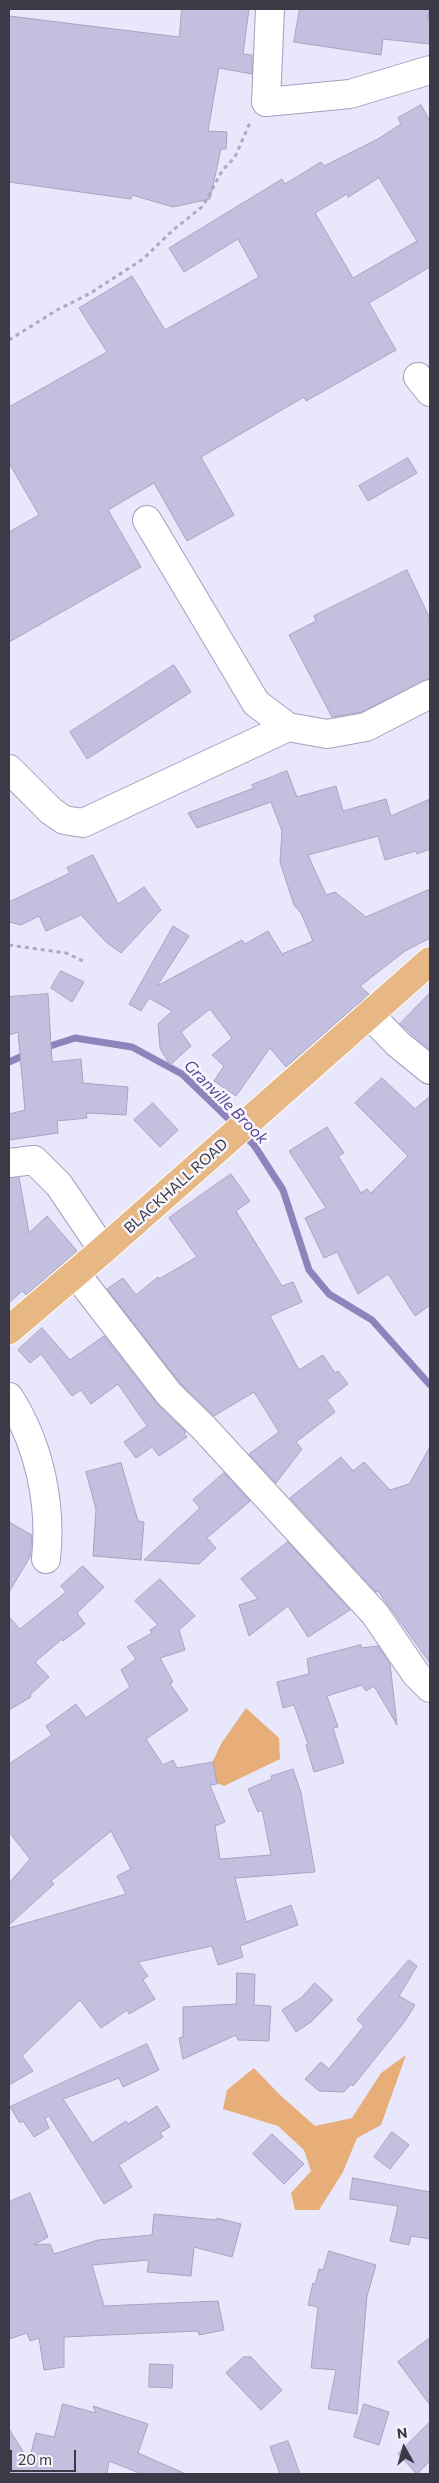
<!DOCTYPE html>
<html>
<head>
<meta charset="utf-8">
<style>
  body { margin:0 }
  #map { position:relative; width:439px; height:2483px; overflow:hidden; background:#e9e7fb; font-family:Commissioner,sans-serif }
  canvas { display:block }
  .frame { position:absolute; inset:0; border:10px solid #3b3a47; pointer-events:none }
  .north { position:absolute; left:379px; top:2423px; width:50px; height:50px; -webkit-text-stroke:4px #f7f6fd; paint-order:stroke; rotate:353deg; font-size:14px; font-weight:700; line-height:20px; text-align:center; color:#3b3a47 }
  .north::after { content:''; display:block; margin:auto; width:18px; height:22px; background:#3b3a47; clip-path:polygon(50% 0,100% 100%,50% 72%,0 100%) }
  .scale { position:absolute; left:10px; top:2450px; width:66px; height:22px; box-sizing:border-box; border:2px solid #3b3a47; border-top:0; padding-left:6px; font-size:15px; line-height:18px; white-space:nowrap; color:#3b3a47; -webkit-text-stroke:4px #f7f6fd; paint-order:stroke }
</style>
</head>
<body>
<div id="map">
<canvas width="439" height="2483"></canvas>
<div class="frame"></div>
<div class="north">N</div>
<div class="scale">20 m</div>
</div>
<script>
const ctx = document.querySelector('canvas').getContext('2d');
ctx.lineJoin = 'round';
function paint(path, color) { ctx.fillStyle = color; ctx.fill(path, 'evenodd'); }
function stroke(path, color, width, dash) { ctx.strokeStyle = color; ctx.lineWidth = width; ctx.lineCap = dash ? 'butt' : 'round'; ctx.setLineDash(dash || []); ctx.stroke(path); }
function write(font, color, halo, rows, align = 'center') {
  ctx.font = font + ' Commissioner,sans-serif'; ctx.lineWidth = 5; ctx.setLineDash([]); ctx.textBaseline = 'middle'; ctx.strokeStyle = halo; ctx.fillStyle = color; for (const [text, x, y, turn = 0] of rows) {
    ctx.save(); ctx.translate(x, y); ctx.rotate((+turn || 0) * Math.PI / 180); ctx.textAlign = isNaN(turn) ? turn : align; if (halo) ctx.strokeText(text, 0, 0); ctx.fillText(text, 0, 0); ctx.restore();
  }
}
const green = new Path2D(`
  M246,1708L279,1738L280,1759L224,1786L205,1778L221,1744Z
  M406,2055L381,2125L357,2138L343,2172L319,2210H295L291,2193L311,2171L304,2150L278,2126L223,2109L227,2090L254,2068L279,2094L315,2126L352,2118L381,2073Z`);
const stream = new Path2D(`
  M44,1048L75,1038L132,1047L182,1074L236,1126
  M9,1062L27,1054
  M243,1134L254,1145L283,1190L309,1270L329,1294L372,1320L430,1385`);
const building = new Path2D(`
  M182,9H249L243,54L252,55V74L219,68L208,131L227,132L226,149H221L210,199L173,207L132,195L131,199L9,182V16L179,37Z
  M300,9H429L428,21L430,22V44L383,39L381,55L294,42Z
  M421,105L430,121V267L369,303L396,350L306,401L304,397L201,457L234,515L187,541L154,483L108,510L141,567L9,642V532L39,515L9,463V407L107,352L79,308L132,276L165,330L259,277L238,239L184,272L169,248L282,179L285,184L321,162L324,166L378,139L401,124L398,118ZM379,178L417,241L353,278L315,213L347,194L348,197Z
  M408,458L417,473L368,501L359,486Z
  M407,570L430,619V678L362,712L332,717L289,635L316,621L314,616Z
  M174,665L191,692L87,759L70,732Z
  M287,771L297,797L336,786L343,811L386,799L391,816L430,799V849L417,854L416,851L385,860L378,836L308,855L326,895L335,892L366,917L430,889V938L405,951L360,986L369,994L286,1067L270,1048L236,1096L214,1081L224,1066L212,1055L232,1038L210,1009L181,1032L191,1046L170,1065L160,1048L158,1024L172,1011L149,998L141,1011L129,1004L173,926L189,936L157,986L242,940L245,944L268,931L282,954L313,941L301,913L294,905L280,862L282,831L271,802L197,828L188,813L254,788L252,785Z
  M93,855L118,904L144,887L161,910L121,953L106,942L81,915L46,931L39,916L21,925L9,922V902L70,873L67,868Z
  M61,971L84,982L72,1002L51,988Z
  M430,993V1050L400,1024Z
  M48,994L52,1062L81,1059L83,1083L128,1087L126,1115L86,1113L87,1118L57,1121L58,1133L9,1140V1114L25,1110L18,1032L9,1035V997Z
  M382,1078L415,1109L430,1096V1305L415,1316L388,1274L358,1294L337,1252L324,1258L305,1218L326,1208L289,1151L327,1127L344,1153L338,1156L361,1193L367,1189L371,1193L408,1156L355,1103Z
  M153,1103L178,1130L160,1147L134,1120Z
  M231,1174L250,1201L236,1211L282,1286L293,1282L302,1302L270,1316L299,1370L323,1355L335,1373L338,1371L348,1384L327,1400L335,1412L296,1442L302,1449L276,1483L249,1454L279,1432L254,1392L214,1416L181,1384L107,1289L123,1278L136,1295L158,1277L159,1279L197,1257L169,1218Z
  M19,1177L29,1233L47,1216L77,1251L26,1295L22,1291L9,1303V1178Z
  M42,1328L70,1360L104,1336L157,1404L186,1432L184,1433L187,1437L159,1456L152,1447L136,1458L124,1442L147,1426L118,1384L91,1404L81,1390L72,1396L41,1354L30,1363L18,1350Z
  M430,1447V1663L378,1591L376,1592L290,1498L341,1457L353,1471L364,1462L390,1490L409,1484Z
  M121,1463L138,1521L144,1522L141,1560L93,1556L96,1509L86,1472Z
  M224,1473L250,1501L207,1538L216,1548L199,1564L144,1560L200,1508L193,1500Z
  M9,1522L32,1535V1538L30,1557L9,1592Z
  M288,1542L350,1610L308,1637L288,1606L249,1636L239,1605L258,1599L241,1579Z
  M83,1566L104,1587L77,1613L85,1624L63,1641L62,1639L35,1662L49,1677L30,1695L31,1697L9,1710V1617L20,1629L66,1592L61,1586Z
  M160,1579L195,1616L179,1630L185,1650L160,1658L173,1682L170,1684L188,1710L146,1739L163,1765L173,1760L177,1768L213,1762L217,1784L210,1785L225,1822L215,1826L220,1859L271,1855L262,1810L258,1812L248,1789L272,1779L271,1776L293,1769L301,1793L315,1872L235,1878L246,1922L291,1905L298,1925L240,1946L243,1957L218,1965L212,1946L138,1962L148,1976L143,1980L155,1999L129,2014L127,2010L101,2028L80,2000L22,2056L33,2071L9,2085V1928L126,1894L117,1876L131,1869L111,1831L51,1881L54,1884L9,1925V1883L30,1859L9,1832V1764L52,1735L46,1726L76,1704L86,1718L130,1687L121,1670L136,1659L127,1647L152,1633L150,1630L158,1625L135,1601Z
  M361,1645V1648L378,1646L390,1664L397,1725L374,1686L366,1691L362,1685L327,1696L338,1727L333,1728L344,1763L314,1772L306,1745L308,1744L294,1705L283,1708L277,1682L309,1674L307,1659Z
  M409,1960L417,1966L399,1996L415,2005L405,2021L353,2086L351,2084L344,2092L319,2091L305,2079L321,2062L329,2069L364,2026L357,2020Z
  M237,1973L255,1974L254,2005L271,2006L269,2041L238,2040L236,2035L183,2059L179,2038L183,2037V2007L236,2004Z
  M315,1983L333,2000L311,2022L296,2032L282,2010L301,1998Z
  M147,2044L159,2070L123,2087L119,2078L63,2099L92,2143L126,2121L128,2124L157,2106L170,2127L160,2133L163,2137L119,2165L132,2187L104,2204L49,2116L45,2118L49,2128L34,2137L23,2121L20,2123L10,2107Z
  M392,2132L409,2145L390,2169L374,2157Z
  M272,2134L304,2164L284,2184L253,2154Z
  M353,2178L430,2192V2239L411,2236L409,2245L390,2241L398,2206L350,2199Z
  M30,2193L48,2237L34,2245L50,2244L54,2254L98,2240L152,2235L154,2214L217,2220V2218L241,2224L232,2257L194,2247L191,2276L147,2272L149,2260L92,2265L104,2306L218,2301L224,2330L199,2335L198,2331L64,2337V2367L44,2370L39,2338L30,2341L27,2333L9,2339V2202Z
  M329,2251L376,2265L367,2296L357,2414L328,2409L336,2370L311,2368L318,2307L308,2305L313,2283L315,2284L319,2269L323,2270Z
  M430,2338V2405L398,2362Z
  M244,2357H251L282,2390L261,2410L226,2373Z
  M150,2364L173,2365L172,2388L149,2387Z
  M63,2404L96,2413L93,2406L148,2424L138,2453L186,2474H142L109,2461L107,2474H9V2429L29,2461L36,2433L54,2437Z
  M364,2404L389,2412L379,2445L354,2437Z
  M430,2422V2461L417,2474L398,2454Z
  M288,2441L300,2474H280L270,2447Z`);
const path = new Path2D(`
  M9,340L57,310L89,294L143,259L172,231L203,206L222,171L235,157L251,120
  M9,945L66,953L85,962`);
const minor = new Path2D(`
  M270,9L266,102L350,94L430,70
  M418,377L430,392
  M147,520L256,703L288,727L327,734L366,727L430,694
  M9,769L51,811L64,820L83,823L288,727
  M369,1014L398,1044L430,1070
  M9,1163L34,1160L59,1185L103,1250
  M76,1274L169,1394L204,1428L375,1614L416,1674L430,1688
  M9,1397C39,1444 52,1503 46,1559`);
const major = new Path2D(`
  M9,1330L103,1250L430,961`);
const streetNames = [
  ["BLACKHALL ROAD",176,1186,-42]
];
const waterNames = [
  ["Granville Brook",226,1102,45]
];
paint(green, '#e7ae7a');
stroke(stream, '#8c84ba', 7);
paint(building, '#c3bfdf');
stroke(building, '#a7a3c2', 1);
stroke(minor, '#a39fbe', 30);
stroke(major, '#fff', 30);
stroke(path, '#acaabc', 3, [4, 4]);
stroke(minor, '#fff', 28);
stroke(major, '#e7b883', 28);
write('15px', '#3b3a47', '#f7f6fd', streetNames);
write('italic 16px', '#594599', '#f7f6fd', waterNames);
</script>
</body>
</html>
